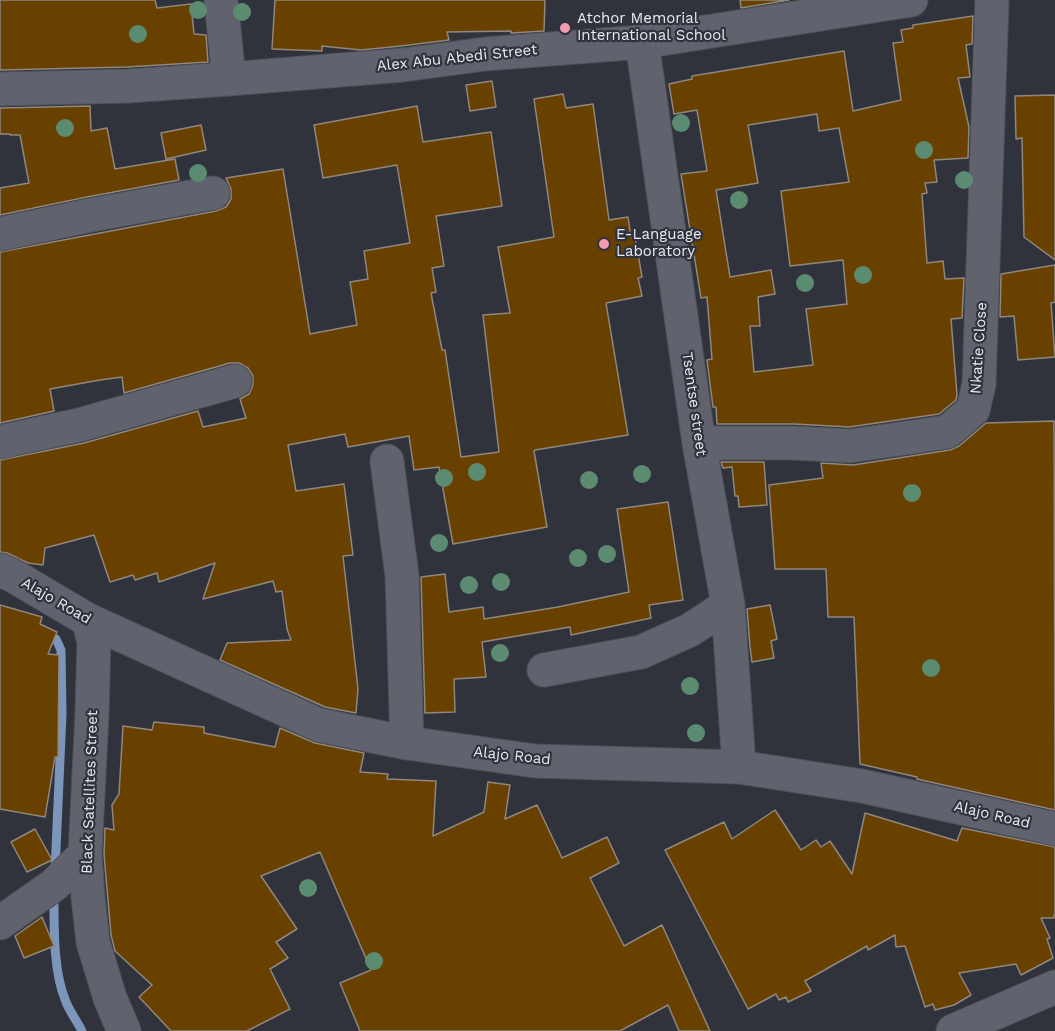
<!DOCTYPE html>
<html>
<head>
<meta charset="utf-8">
<style>
  body { margin:0 }
  canvas { display:block; background:#30323c }
</style>
</head>
<body>
<canvas width="1055" height="1031"></canvas>
<script>
const ctx = document.querySelector('canvas').getContext('2d');
ctx.lineJoin = 'round';
function stroke(path, color, width, dash) { ctx.strokeStyle = color; ctx.lineWidth = width; ctx.lineCap = dash ? 'butt' : 'round'; ctx.setLineDash(dash || []); ctx.stroke(path); }
function paint(path, color) { ctx.fillStyle = color; ctx.fill(path, 'evenodd'); }
function write(font, color, halo, rows, align = 'center') {
  ctx.font = font + ' "Work Sans",sans-serif'; ctx.lineWidth = 4.5; ctx.setLineDash([]); ctx.textBaseline = 'middle'; ctx.strokeStyle = halo; ctx.fillStyle = color; for (const [text, x, y, turn = 0] of rows) {
    ctx.save(); ctx.translate(x, y); ctx.rotate((+turn || 0) * Math.PI / 180); ctx.textAlign = isNaN(turn) ? turn : align; if (halo) ctx.strokeText(text, 0, 0); ctx.fillText(text, 0, 0); ctx.restore();
  }
}
const stream = new Path2D(`
  M55,872L62,714L61,650L56,639
  M54,895C54,927 53,972 66,1002C70,1012 77,1021 82,1031`);
const building = new Path2D(`
  M0,0H155L157,8L191,4L194,34L206,35L208,62L127,67L0,70Z
  M275,0H545L544,31L511,33V31L447,32L449,40L401,46L361,50L322,46V51L272,49Z
  M740,0H789L741,8Z
  M973,16L972,44L966,45L970,77L958,78L969,127L968,158L934,160L937,182L925,183L927,193L922,194L927,263L943,261L945,279L964,278L962,318L951,319L957,395L956,400L939,414L849,427L795,424H717L716,407H713L707,360L712,359L707,297L701,298L681,174L707,171L697,110L674,114L669,84L692,79V76L844,51L853,111L901,100L893,43L903,42L901,30L913,28V25ZM817,114L819,131L839,128L849,182L781,191L790,266L843,260L847,304L806,309L813,365L754,372L750,326H760L758,297L775,294L771,270L730,277L716,190L758,183L748,125Z
  M492,81L496,107L470,111L466,85Z
  M563,94L566,108L593,104L609,220L628,217L631,237L635,236L642,277L638,278L642,296L606,303L628,435L535,450L534,451L547,527L453,544L439,467L414,470L409,436L348,447L345,434L288,445L296,491L344,484L353,555L343,556L358,689L356,713L325,707L220,660L227,643L291,640L287,629L282,591L276,592L273,581L203,599L215,563L159,582L157,573L135,580L133,575L110,582L94,535L45,548L43,565L28,563L7,553L0,552V460L84,443L198,411L203,427L246,418L240,399L249,394L253,385V376L248,368L239,363H230L124,393L122,377L100,380L50,389L54,411L0,423V252L216,211L226,207L231,199V189L226,178L283,169L310,334L357,325L350,282L368,279L364,251L410,243L397,165L323,178L314,125L417,106L423,142L491,132L502,206L436,216L444,266L432,268L436,292L431,293L442,350H445L461,457L499,452L483,315L510,313L498,247L554,237L534,99Z
  M1055,95V260L1024,237L1022,138L1016,139L1015,96Z
  M90,106L91,131L107,128L115,169L175,159L179,180L87,197L0,215V188L29,183L20,135H10V134H0V108Z
  M201,125L206,150L166,159L161,133Z
  M1055,265V302L1051,303L1055,357L1018,360L1014,316L1000,317L1001,274Z
  M1054,421L1055,810L917,779V777L860,764L854,617H828L826,569H775L769,485L823,478L821,463L853,465L950,450L959,446L986,423Z
  M721,462H764L767,505L739,507L738,496H735L732,467L723,468Z
  M668,502L683,600L649,605L651,618L571,635L570,627L482,642L486,677L454,679L455,712L425,713L421,577L445,574L449,612L483,607L484,619L558,607L629,592L617,509Z
  M0,605L42,617L40,624L57,632L48,654L59,655L58,757H55L45,817L0,809Z
  M770,605L777,639L771,641L774,658L752,662L750,647L747,609Z
  M154,722L204,727V733L275,747L280,728L315,743L364,753L360,772L388,774L387,779L436,781L433,836L484,812L488,782L510,785L505,819L537,805L562,858L607,837L619,863L590,878L624,946L662,925L710,1031H679L668,1005L620,1031H360L340,983L371,970L320,852L261,876L297,929L276,942L288,958L270,969L290,1009L247,1031H171L139,997L152,985L115,951L111,935L104,854L105,828L114,830L112,805L119,794L123,726L152,730Z
  M775,810L801,850L816,840L821,847L830,841L852,874L865,813L957,841L962,828L1055,847V915H1054V918H1041L1050,938L1047,939L1053,958L1021,975L1016,964L959,973L971,995L954,1005L935,1010L933,1004L925,1007L905,946L896,947L895,935L868,950L867,946L805,981L811,991L788,1002L786,997L779,1000L776,994L748,1009L665,850L724,822L732,839Z
  M35,829L52,860L27,872L11,842Z
  M42,917L54,946L24,958L15,936Z`);
const minor = new Path2D(`
  M221,0L229,79
  M642,42L699,443L728,605L739,767
  M0,89L128,86L229,79L403,65L485,54L642,42L911,0
  M0,234L91,215L213,193
  M0,442L79,425L235,381
  M699,443H795L850,446L947,432L973,410L979,384L992,0
  M387,461L402,576L407,743
  M0,570L12,575L88,620L319,725L407,743L535,761L739,767L862,786L1055,829
  M88,620L94,641L92,713L85,854L88,897L93,942L110,998L124,1031
  M544,670L641,652L690,630L728,605
  M0,923L54,885L85,854
  M953,1031L1055,987`);
const trees = [
  [198,10],
  [242,12],
  [138,34],
  [681,123],
  [65,128],
  [924,150],
  [198,173],
  [964,180],
  [739,200],
  [863,275],
  [805,283],
  [477,472],
  [642,474],
  [444,478],
  [589,480],
  [912,493],
  [439,543],
  [607,554],
  [578,558],
  [501,582],
  [469,585],
  [500,653],
  [931,668],
  [690,686],
  [696,733],
  [308,888],
  [374,961]
];
const markers = [
  [565,28,6,"#f29ab0"],
  [604,244,6,"#f29ab0"]
];
const poiNames = [
  ["Atchor Memorial",577,19],
  ["International School",577,36],
  ["E-Language",616,235],
  ["Laboratory",616,252]
];
const streetNames = [
  ["Alex Abu Abedi Street",457,58,-6],
  ["Nkatie Close",979,348,-86],
  ["Tsentse street",694,404,82],
  ["Alajo Road",56,601,30],
  ["Alajo Road",512,756,6],
  ["Black Satellites Street",90,792,-88],
  ["Alajo Road",992,815,13]
];
stroke(stream, '#7c95ba', 9);
paint(building, '#684100');
stroke(building, '#90877d', 1.5);
stroke(minor, '#4e5058', 35);
stroke(minor, '#60626e', 33);
ctx.fillStyle = '#5b8c71';
for (const [x, y] of trees) { ctx.beginPath(); ctx.arc(x, y, 9, 0, 2 * Math.PI); ctx.fill(); }
for (const [x, y, r, color] of markers) { const dot = new Path2D(); dot.arc(x, y, r, 0, 2 * Math.PI); ctx.fillStyle = color; ctx.fill(dot); stroke(dot, '#30323c', 2); }
write('15px', '#e8eaf0', '#30323c', poiNames, 'left');
write('15px', '#e8eaf0', '#30323c', streetNames);
</script>
</body>
</html>
